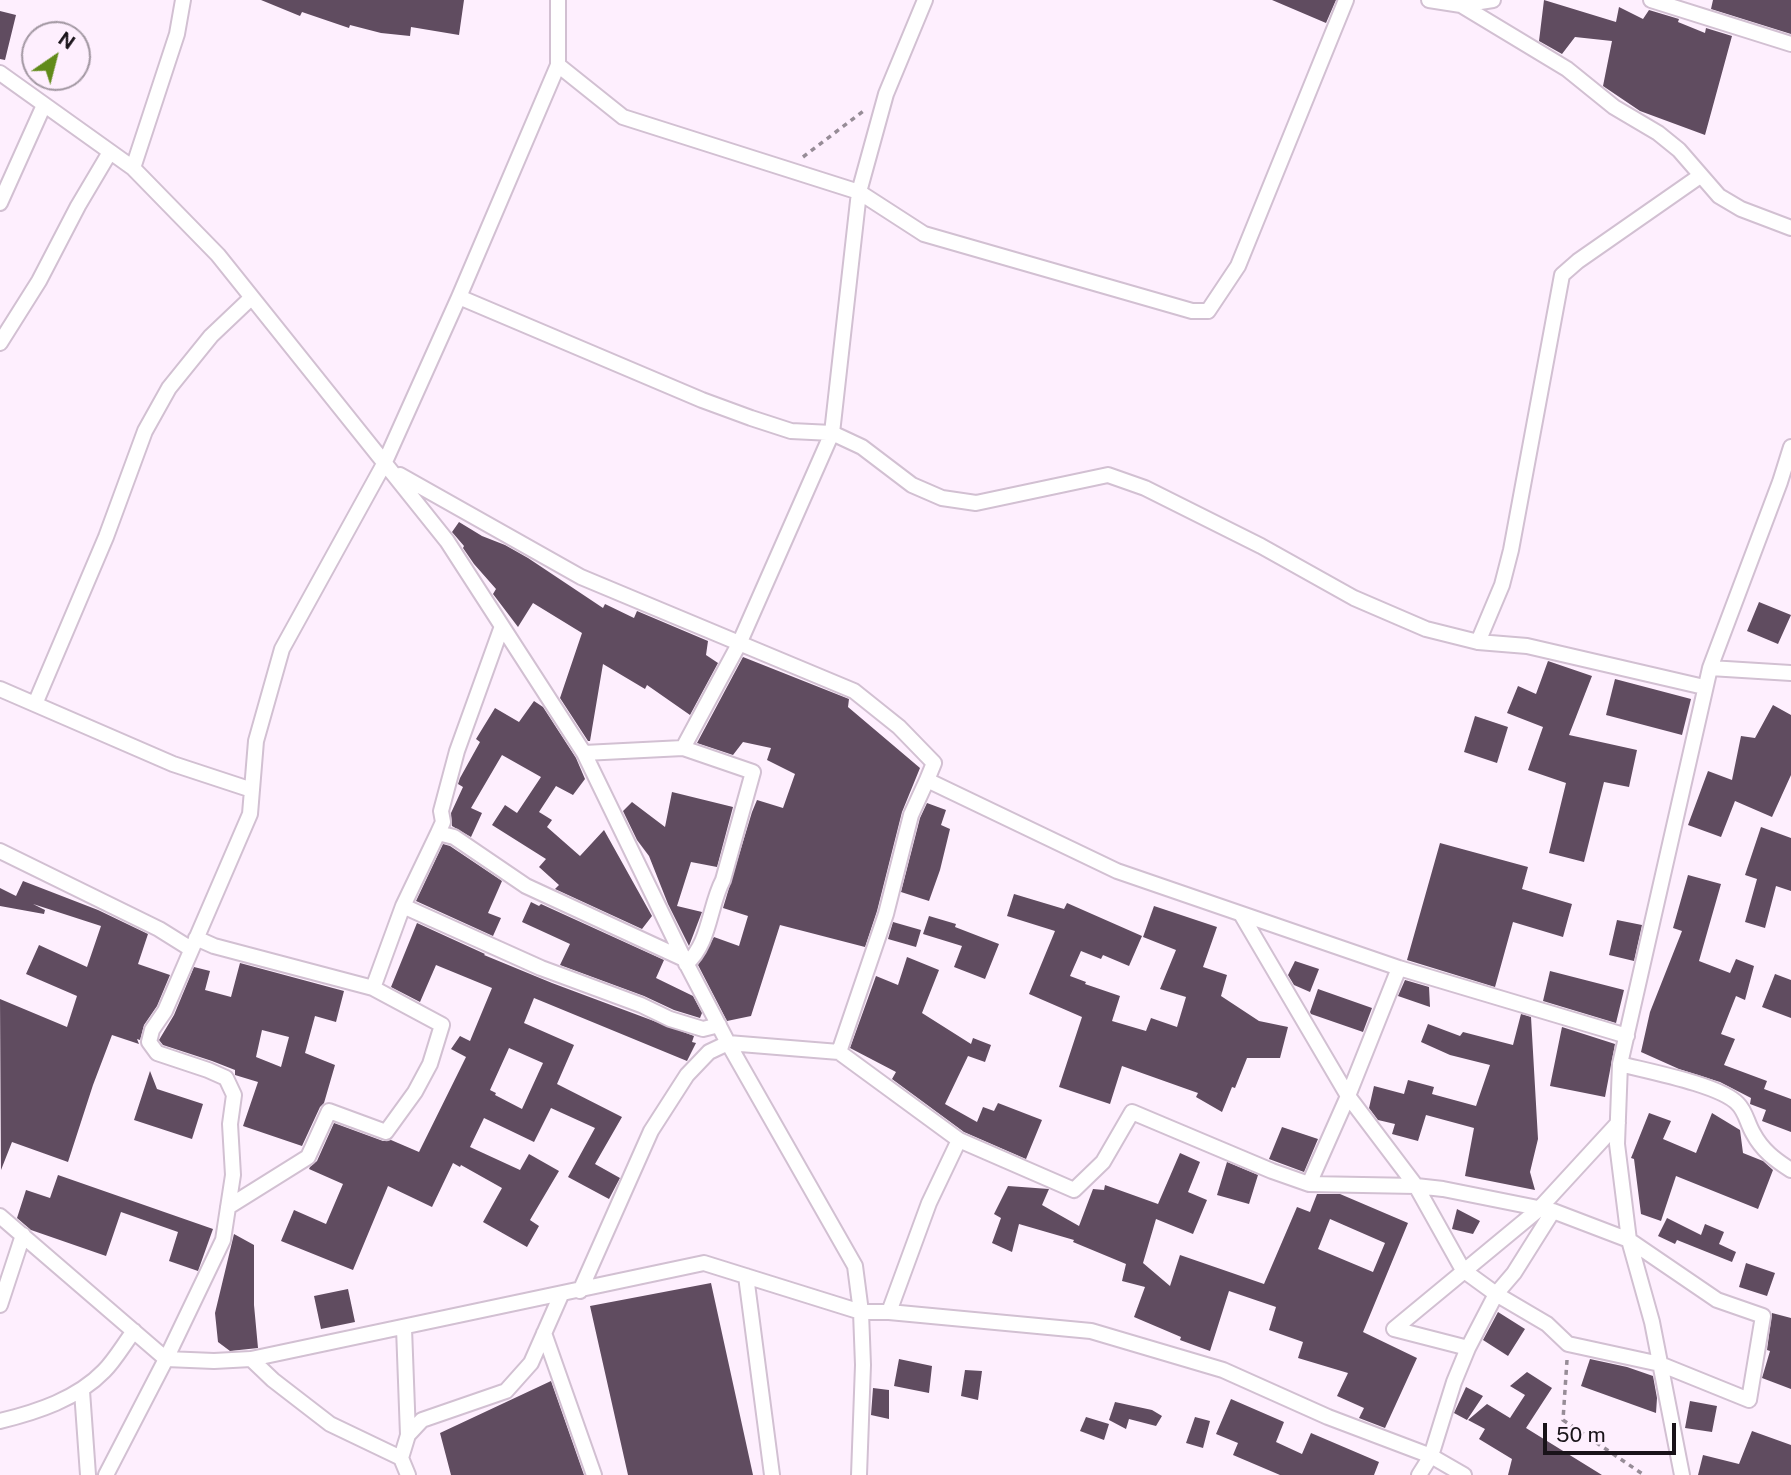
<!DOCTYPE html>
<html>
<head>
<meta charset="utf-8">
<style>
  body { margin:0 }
  #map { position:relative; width:1791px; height:1475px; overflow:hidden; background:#feeffe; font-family:"Public Sans",sans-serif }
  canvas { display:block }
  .north { position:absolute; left:21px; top:21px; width:70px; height:70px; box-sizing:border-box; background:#feeffe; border:2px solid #a297a2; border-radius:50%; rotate:35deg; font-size:19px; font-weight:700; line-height:28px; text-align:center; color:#191319 }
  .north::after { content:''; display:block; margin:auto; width:24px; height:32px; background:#618b1a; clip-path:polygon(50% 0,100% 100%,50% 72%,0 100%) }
  .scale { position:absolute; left:1543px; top:1423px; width:133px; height:32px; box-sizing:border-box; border:4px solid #191319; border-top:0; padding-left:9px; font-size:21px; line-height:24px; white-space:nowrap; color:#191319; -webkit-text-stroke:5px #feeffe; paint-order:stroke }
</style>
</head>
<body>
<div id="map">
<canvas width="1791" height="1475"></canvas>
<div class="north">N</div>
<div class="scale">50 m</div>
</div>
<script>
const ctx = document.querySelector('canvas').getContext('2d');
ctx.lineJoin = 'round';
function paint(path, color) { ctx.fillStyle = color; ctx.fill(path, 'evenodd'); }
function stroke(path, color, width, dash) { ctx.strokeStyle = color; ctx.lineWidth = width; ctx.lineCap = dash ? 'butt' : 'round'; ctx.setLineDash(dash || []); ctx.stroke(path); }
const building = new Path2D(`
  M261,0H464L459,35L411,27L410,36L381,33L350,25L349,28L302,12L300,16Z
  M1272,0H1336L1326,23Z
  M1544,0L1616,22L1619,7L1643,19L1649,10L1679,19L1678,22L1705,33L1706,28L1732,36L1705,135L1640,111L1603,86L1612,41L1575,37L1562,54L1539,41Z
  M1713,0H1791V34L1711,9Z
  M0,11L16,15L5,60L0,59Z
  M459,522L482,536L505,545L528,558L603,608L605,604L634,618L637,611L708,641L706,655L718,663L690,715L647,685L645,689L603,664L590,741H588L560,698L582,633L533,603L518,627L493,594L496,589L474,564L463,548L464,546L452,532Z
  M1759,602L1791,615L1778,644L1747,631Z
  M743,657L849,699L848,707L920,768L902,812L877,911L865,947L780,925L751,1016L727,1021L698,965L714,937L739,946L748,916L723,908L752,812L757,800L783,808L795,774L767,760L771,748L743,742L733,755L697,743Z
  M1548,661L1592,676L1569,735L1637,750L1629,787L1604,782L1584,862L1549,853L1566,783L1528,770L1543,727L1507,713L1518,686L1536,694Z
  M1615,679L1691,699L1682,735L1606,715Z
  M534,701L543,707L576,758L585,779L573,795L556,786L539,812L552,820L547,827L580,856L604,830L652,916L642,929L555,889L559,885L539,867L546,859L492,825L505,805L517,813L541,777L502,755L471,808L482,813L471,837L452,826L451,813L463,787L458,784L460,778L480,742L476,739L495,708L519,722Z
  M1773,705L1791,715V775L1772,817L1735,801L1721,837L1688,825L1708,771L1732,780L1741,736L1755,738Z
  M1475,716L1508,727L1497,763L1464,752Z
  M672,792L733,807L717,867L691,862L677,906L702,912L689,946L668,904L649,856L637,840L623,811L632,802L665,827Z
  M927,803L946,810L941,825L950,829L940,870L929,901L901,892L920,818Z
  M1761,827L1791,838V891L1776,886L1765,928L1745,922L1757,879L1745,875Z
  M1440,843L1528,867L1522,889L1572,904L1563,937L1513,922L1495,987L1407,960Z
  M443,844L450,846L502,881L488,913L501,918L493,936L416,901Z
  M1688,875L1721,884L1699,961L1730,973L1736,959L1754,966L1745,1000L1736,996L1721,1034L1735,1039L1724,1065L1767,1081L1764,1089L1791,1099V1132L1762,1121L1766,1110L1750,1104L1751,1098L1720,1082L1679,1069L1641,1052L1650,1012L1682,931L1673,928Z
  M23,881L98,910L148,934L138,964L170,975L157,1006L144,1025L140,1040L137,1039L139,1044L112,1035L93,1085L68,1162L12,1142L1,1170L0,999L67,1027L77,996L26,974L39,945L87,967L101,926L33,904L45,910L44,914L0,906V888L16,896Z
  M1014,894L1064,909L1067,903L1142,936L1129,966L1103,955L1101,959L1081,951L1070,976L1086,982L1085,984L1120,996L1112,1021L1146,1031L1151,1018L1177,1027L1186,997L1160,989L1176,950L1143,937L1154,906L1217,927L1203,967L1227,975L1221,996L1259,1021L1288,1027L1280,1058H1247L1235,1088L1232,1087L1222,1112L1196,1097L1198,1093L1122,1066L1110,1104L1059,1087L1082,1017L1029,994L1055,931L1007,916Z
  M531,902L539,906L541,904L664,960L656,978L693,996L702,1013L700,1018L674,1010L644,996L560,965L570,944L522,922Z
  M929,916L956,924L955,927L999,944L985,979L954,967L962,946L923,934Z
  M1617,920L1642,925L1634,961L1609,955Z
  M893,922L921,930L916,947L888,939Z
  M417,923L485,954L484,955L552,983L694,1036L692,1042L696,1043L687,1061L534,998L524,1023L574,1045L557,1084L622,1117L595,1164L620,1178L609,1199L568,1177L595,1128L551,1108L534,1142L484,1118L470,1147L520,1170L529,1154L559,1171L530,1220L539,1226L527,1247L483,1222L502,1188L461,1165L460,1167L453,1163L432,1207L388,1186L353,1270L281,1241L294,1210L326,1224L343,1184L309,1169L310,1167L317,1161L334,1123L383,1141L391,1140L419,1152L466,1057L451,1049L460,1036L470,1041L492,988L436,965L420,1002L391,987ZM509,1048L543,1063L522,1109L495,1095L496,1093L490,1090Z
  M907,957L939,970L922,1013L971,1044L973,1038L991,1045L985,1062L968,1056L945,1104L977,1122L983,1107L994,1111L998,1103L1042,1120L1026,1159L964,1132L892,1079L896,1072L850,1048L876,976L898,985Z
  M1295,961L1319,969L1310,992L1294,985L1288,975Z
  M240,963L344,991L336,1022L315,1016L305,1053L335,1065L324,1103L320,1107L302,1146L243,1126L258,1082L235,1075V1070L212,1061L163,1045L159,1040L174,1015L194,967L210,971L205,990L231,997ZM262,1030L289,1037L281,1067L256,1057Z
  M1550,971L1624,990L1616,1023L1543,1001Z
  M1775,974L1791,980V1018L1762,1007Z
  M1405,980L1429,987L1430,1007L1398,996Z
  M1318,989L1372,1008L1363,1032L1311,1014L1310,1012Z
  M1521,1014L1531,1017L1538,1139L1530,1172L1535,1190L1465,1176L1474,1128L1426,1115L1418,1141L1392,1134L1395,1124L1378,1120L1369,1108L1374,1086L1404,1094L1408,1080L1434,1087L1432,1094L1476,1106L1490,1065L1450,1055L1421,1042L1428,1024L1460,1036L1463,1032L1513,1045Z
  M1562,1027L1615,1044L1605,1097L1550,1086Z
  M150,1071L157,1089L203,1104L192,1139L134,1120Z
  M1649,1113L1671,1121L1663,1139L1696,1153L1712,1113L1740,1130L1743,1153L1763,1161L1773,1170L1758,1209L1676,1176L1661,1221L1641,1214L1634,1159L1631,1158Z
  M1282,1127L1318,1139L1304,1172L1269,1159Z
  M1180,1153L1200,1162L1188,1192L1207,1200L1193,1234L1156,1219L1143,1263L1170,1286L1180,1255L1264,1284L1297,1207L1310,1212L1317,1194H1340L1408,1223L1363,1332L1417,1358L1385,1428L1359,1418L1364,1408L1337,1396L1348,1373L1298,1358L1303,1342L1269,1330L1276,1307L1229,1291L1210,1351L1180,1340L1181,1337L1134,1317L1145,1287L1122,1281L1126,1264L1073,1242L1074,1240L1019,1224L1012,1252L992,1243L1001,1218L994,1214L1008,1186L1049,1189L1042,1205L1079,1226L1093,1189L1104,1190L1105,1185L1158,1204ZM1330,1219L1385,1243L1373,1272L1318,1249Z
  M1227,1162L1258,1175L1249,1204L1217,1195Z
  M58,1175L213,1229L198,1271L169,1261L178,1232L121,1212L106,1256L31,1230L17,1218L26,1190L50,1198Z
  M1457,1209L1480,1221L1473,1234L1452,1229Z
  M1667,1218L1701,1235L1705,1224L1724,1232L1719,1244L1736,1252L1732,1262L1677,1240L1675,1244L1658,1236Z
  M234,1234L254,1245V1305L258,1348L230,1351L218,1342L215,1313Z
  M1746,1263L1775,1273L1767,1296L1739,1287Z
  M711,1283L753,1475H628L590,1306Z
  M348,1289L355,1322L321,1329L314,1296Z
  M1498,1312L1525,1329L1508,1356L1483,1340Z
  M1772,1313L1791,1318V1389L1762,1378L1770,1351L1767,1350Z
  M899,1359L932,1366L929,1393L894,1386Z
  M1590,1359L1627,1367L1653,1376L1657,1398L1656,1413L1581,1386Z
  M965,1370L982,1371L978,1400L961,1396Z
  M1527,1372L1552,1388L1526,1428L1602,1475H1508L1512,1459L1479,1439L1485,1429L1468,1420L1487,1404L1510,1418L1525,1395L1510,1386Z
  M551,1381L584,1475H451L440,1433Z
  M1466,1387L1483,1396L1467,1420L1454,1413Z
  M873,1388L889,1390V1419L871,1415Z
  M1231,1399L1284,1422L1276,1442L1302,1454L1311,1433L1379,1462L1374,1475H1280L1233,1455L1238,1443L1216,1434Z
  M1690,1401L1717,1406L1712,1432L1685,1428Z
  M1115,1402L1152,1410L1162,1416L1156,1426L1129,1419L1126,1429L1109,1420Z
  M1086,1417L1109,1424L1104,1440L1080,1431Z
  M1195,1417L1210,1421L1203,1448L1186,1443Z
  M1752,1431L1791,1445V1475H1698L1703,1455L1739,1464Z`);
const path = new Path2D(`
  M803,157L866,109
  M1567,1360L1563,1420L1644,1475`);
const minor = new Path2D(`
  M1429,0L1461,5L1493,0
  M1651,0L1791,44
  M1461,5L1567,69L1614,107L1658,133L1679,150L1719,196L1741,209L1791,228
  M558,65L623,117L859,192L924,234L1192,311H1208L1238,266L1346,0
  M0,73L133,168L218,255L447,541L584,753L684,959L728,1043L855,1266L861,1312L863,1365L859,1475
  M133,168L177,34L183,0
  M0,203L44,105
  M459,297L702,400L751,418L791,431L832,433L862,447L912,485L942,498L976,503L1108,475L1145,488L1261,546L1354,598L1426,629L1478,642L1527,646L1704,687
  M0,343L39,281L78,206L110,152
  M400,475L581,577L854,691L899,727L934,763L927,780L1117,871L1399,968L1627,1036
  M502,626L457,751L441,811L443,822L438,833L454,837L526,886L684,959
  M1478,642L1502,585L1511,550L1562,275L1578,261L1700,176
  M1710,668L1791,673
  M0,689L173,764L252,790
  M35,704L106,537L145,431L169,388L211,336L251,298
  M683,748L753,772L723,880C709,906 710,944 686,964
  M584,753L683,748L739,644L832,433L859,192L886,94L925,0
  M0,851L159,929L191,949
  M403,906L438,833
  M1241,914L1348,1096L1416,1186L1463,1270L1496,1294L1547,1324L1568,1344L1660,1364L1749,1400L1763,1316L1717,1300L1629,1240L1553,1211L1443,1189L1416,1186L1309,1184
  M196,938L214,946L373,988
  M839,1052L959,1140L1074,1190L1103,1162L1132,1112L1272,1171L1309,1184L1348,1096L1399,968
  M1620,1064C1647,1071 1721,1085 1738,1104C1746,1112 1747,1123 1753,1133C1762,1150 1775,1160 1791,1170
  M228,1207L308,1157L329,1111L386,1132L415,1092L430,1064L442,1025L373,988L403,906L541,968L641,1005L670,1019L703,1029L719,1025
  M0,1216L166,1359L214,1361L251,1359L704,1263L861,1312H889L1091,1331L1223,1370L1328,1417L1431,1456L1464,1475
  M746,1276L772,1475
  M580,1291L651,1131L687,1075L709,1052L728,1043L839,1052L886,914L911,815L927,780
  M0,1305L23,1235
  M889,1312L929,1203L959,1140
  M404,1328L408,1435
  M544,1333L594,1475
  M1468,1348L1394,1329L1538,1210L1618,1123
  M251,1359L273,1380L330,1424L401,1458
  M82,1391L88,1475
  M0,1421C37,1412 77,1399 104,1371C115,1360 124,1344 134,1331
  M106,1475L166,1359L223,1240L233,1175L230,1124L234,1095L226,1078L208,1070L157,1053L149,1042L152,1030L165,1011L250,814L256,741L282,649L384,464L459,297L558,65V0
  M408,1475L401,1458L408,1435L422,1420L506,1391L531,1363L561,1295
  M1419,1475L1431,1456L1454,1382L1468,1348L1496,1294L1514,1273L1553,1211
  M1682,1475L1652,1322L1629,1240L1617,1144L1620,1064L1710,668L1780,482L1791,447`);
paint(building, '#604c60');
stroke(minor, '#d2c0d2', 18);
stroke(path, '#978c97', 3.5, [5, 5]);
stroke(minor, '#fff', 14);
</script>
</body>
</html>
